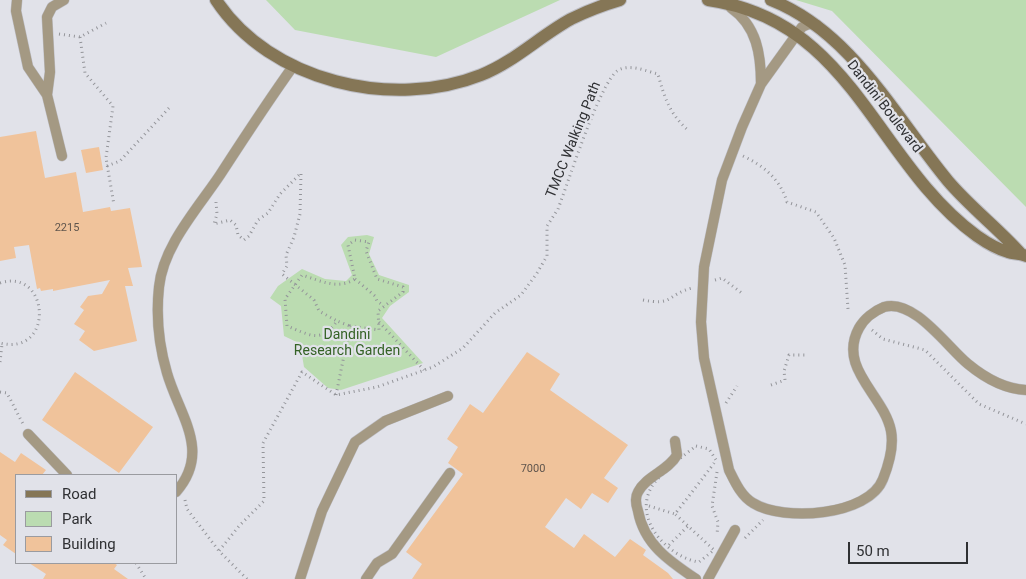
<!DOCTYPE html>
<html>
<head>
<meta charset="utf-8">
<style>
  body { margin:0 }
  #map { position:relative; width:1026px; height:579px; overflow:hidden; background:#e1e2e9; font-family:Roboto,sans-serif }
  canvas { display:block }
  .legend { position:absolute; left:15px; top:474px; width:162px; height:90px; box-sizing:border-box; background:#e1e2e9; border:1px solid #9a9ba0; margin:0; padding:6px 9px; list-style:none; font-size:15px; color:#2f3033 }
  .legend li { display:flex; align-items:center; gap:10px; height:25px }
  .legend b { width:25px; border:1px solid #9a9ba0 }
  .scale { position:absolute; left:848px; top:542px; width:120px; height:22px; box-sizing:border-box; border:2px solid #2f3033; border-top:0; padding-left:6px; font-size:15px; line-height:18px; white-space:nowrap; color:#2f3033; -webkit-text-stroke:4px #e1e2e9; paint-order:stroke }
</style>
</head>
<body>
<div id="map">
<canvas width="1026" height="579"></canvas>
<ul class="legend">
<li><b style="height:6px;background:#857656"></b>Road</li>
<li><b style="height:14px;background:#bbdcb1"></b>Park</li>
<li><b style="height:14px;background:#f0c39b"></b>Building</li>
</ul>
<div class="scale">50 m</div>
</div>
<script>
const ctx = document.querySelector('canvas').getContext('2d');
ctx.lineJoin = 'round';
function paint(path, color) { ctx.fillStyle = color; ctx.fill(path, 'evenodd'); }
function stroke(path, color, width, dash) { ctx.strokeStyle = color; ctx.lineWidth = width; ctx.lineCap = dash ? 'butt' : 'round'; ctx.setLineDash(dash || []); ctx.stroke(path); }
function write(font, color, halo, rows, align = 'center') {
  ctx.font = font + ' Roboto,sans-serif'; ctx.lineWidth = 4.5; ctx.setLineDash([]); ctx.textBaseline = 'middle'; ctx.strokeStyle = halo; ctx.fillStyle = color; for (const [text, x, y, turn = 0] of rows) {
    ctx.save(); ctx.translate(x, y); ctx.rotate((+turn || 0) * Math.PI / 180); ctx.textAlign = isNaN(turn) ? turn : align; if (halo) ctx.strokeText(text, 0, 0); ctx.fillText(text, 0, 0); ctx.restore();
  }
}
const green = new Path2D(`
  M266,0H560L436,57L295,30Z
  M796,0H1026V207L832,11Z
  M367,235L374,237L369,254L379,275L409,285V292L390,306L382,318L423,363L341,390L328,388L304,367L302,355L305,346L284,336L281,306L270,298L278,286L302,269L325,279L346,281L352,275L341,245L348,237Z`);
const building = new Path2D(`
  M36,131L45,178L76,172L83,212L110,207L111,211L130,208L142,267L128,268L133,286H125L137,341L94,351L79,340L85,331L74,324L84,310L80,307L88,296L102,294L110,280L53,291V289L41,291L40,288L37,289L29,245L14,247L16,258L0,261V137Z
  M99,147L103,170L86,173L81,150Z
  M527,352L560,374L550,390L628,445L604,478L618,488L608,503L592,493L581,509L566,498L545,527L574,548L584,534L615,557L630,539L646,550L643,555L668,573L673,579H412L422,564L406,552L463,474L448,463L458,447L447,439L470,404L483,413Z
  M75,372L153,427L119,473L42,420Z
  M0,452L15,462L21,453L46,470L42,475H16V554L3,545L7,540L0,535Z
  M29,563H114L117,565L114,569L128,579H43L46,574Z`);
const path = new Path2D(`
  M59,34L80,37L106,23
  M80,37L85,73L113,106L106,158L114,205
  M743,156C764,166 780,179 787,202L816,212L834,238L845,265L848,309
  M107,166L120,161L170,107
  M216,202L217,214L214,224L230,220L236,225L238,235L244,240L249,236L258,220L268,213L280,194L301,173L300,214L294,237L286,255L287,266L282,274L314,300L319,311L337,321
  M355,279L375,296L377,301L384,306
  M715,280L722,278L743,294
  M0,283C50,267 55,357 0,343
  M643,300C674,306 666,295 692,288
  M379,322L424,370
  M872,330L883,339L925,350L979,404L1026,424
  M0,362L2,344
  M771,385L785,380L784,371L789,355H808
  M0,392L7,393L23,424
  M336,395L350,326L379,330L378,311L403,292V287L377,279L366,251L369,242L355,240L348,245L355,279C338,290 321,281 302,275L285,299L287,326C310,335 321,344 337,321L350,326
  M726,403L737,386
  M696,446L709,449L716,460C715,463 681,506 675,514L714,550L699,562C670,558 633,521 651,488C658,475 684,455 696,446Z
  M717,472L712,506L718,522L717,535
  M185,500L187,509L219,551
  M649,506L675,514
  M745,538L763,520
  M669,545L688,526
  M136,563L146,579
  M247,579L219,551L239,526L264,501L263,443L302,372L336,395L377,387L433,367L463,348L495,313L521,295L537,273L547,256V226L558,209C568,183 599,85 617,71C628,63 646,71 658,74C664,97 670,115 689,131`);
const service = new Path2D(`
  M17,0L16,11L28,67L47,95L62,156
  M731,8C757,26 761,55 761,84
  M817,25L809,24L802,27L761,84L742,127L722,180L704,267L701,322L704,358L729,470C735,482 741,496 753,503C783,522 869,516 883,479C889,464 894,447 891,431C884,395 837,368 859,328C864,319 874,311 884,307C914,298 948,348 968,364C985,378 1005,389 1026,390
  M47,95L50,72L47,17L52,7L64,0
  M28,434L67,475
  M675,441L677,455C668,471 646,476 638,492C635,497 636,505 638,511C644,544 669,561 696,579
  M176,492C212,451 179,415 167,373C159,346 156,315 159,287C163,246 198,208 220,175C244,138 268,101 294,65
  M300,579L322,511L355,442L385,421L448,396
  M366,579L377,563L392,554L450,473
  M708,579L735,530`);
const secondary = new Path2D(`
  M216,0C270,82 393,110 481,75C514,62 540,36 571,19C587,11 603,5 620,0
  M708,0C853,20 875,162 977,236C987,243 997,249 1008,252C1014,254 1020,253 1026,256
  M771,0C852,32 895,117 948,181C971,208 998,228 1021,254`);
const numberNames = [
  ["2215",67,228],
  ["7000",533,469]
];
const streetNames = [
  ["Dandini Boulevard",884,107,52],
  ["TMCC Walking Path",574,140,-68]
];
const parkNames = [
  ["Dandini",347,335],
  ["Research Garden",347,351]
];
paint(green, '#bbdcb1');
paint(building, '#f0c39b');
stroke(service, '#bdbec5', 11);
stroke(secondary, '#bdbec5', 14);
stroke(path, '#94959a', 3, [1, 4]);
stroke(service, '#a49983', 10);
stroke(secondary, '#857656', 12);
write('11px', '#5f554d', null, numberNames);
write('14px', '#2f3033', '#e1e2e9', streetNames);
write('14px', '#346225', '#e1e2e9', parkNames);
</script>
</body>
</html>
